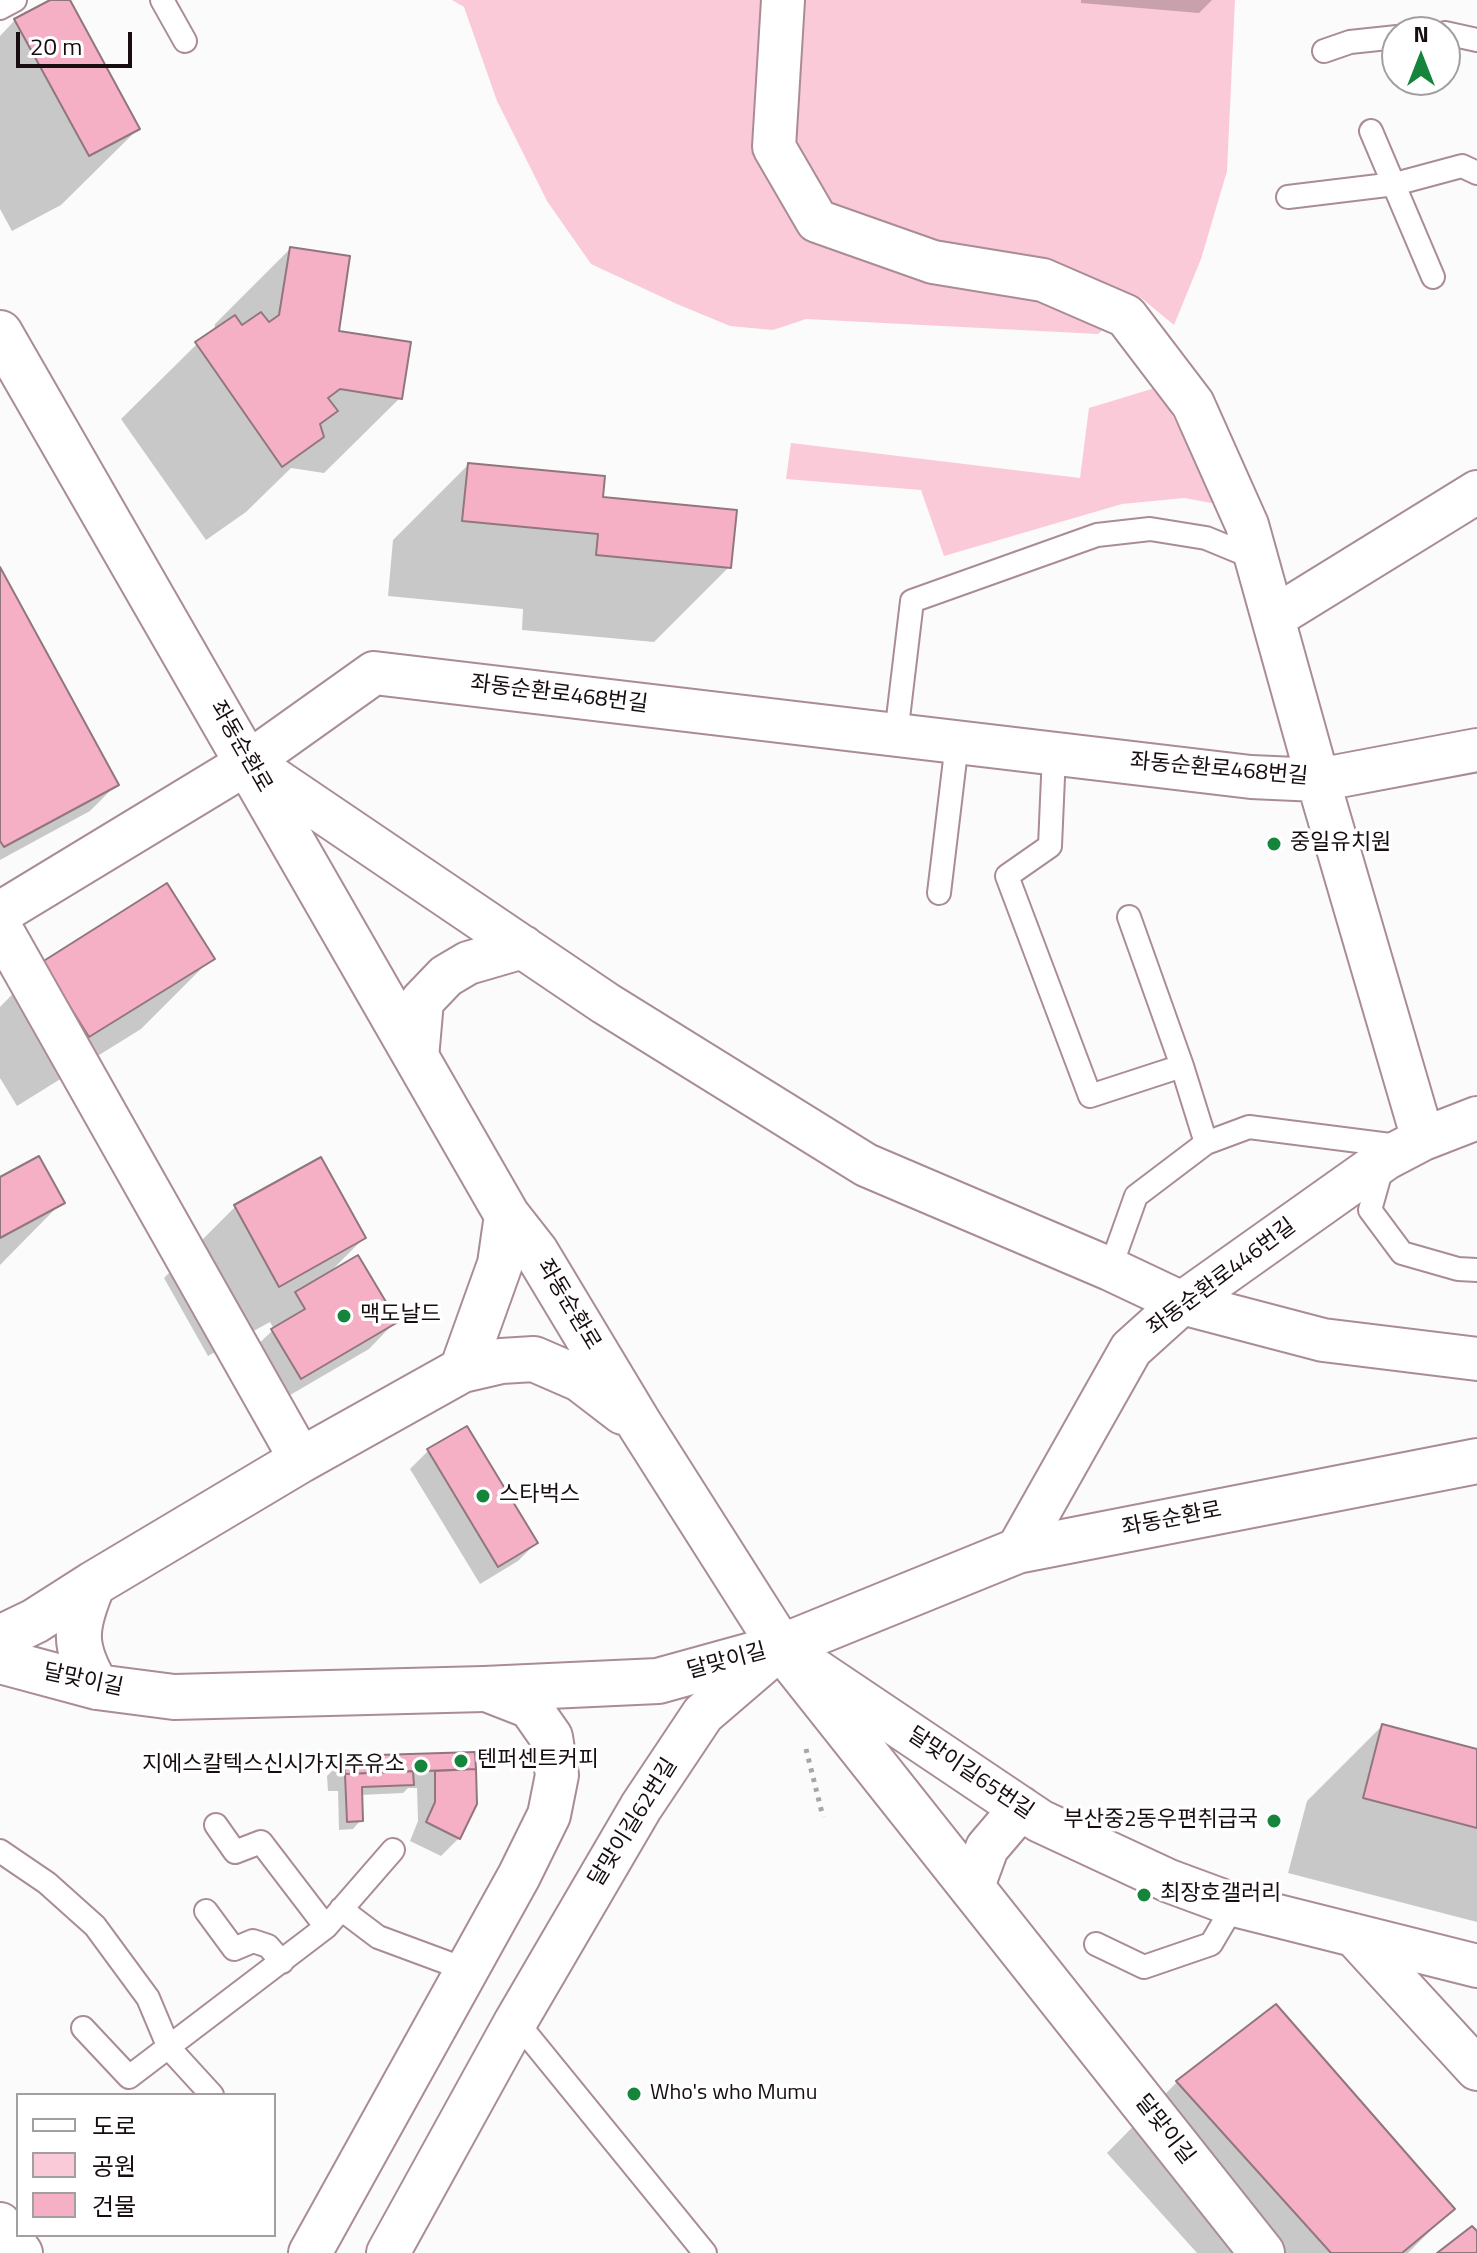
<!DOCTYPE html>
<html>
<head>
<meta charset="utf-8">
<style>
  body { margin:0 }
  #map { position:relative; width:1477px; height:2253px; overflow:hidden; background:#fbfbfb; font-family:"Titillium Web","Noto Sans KR",sans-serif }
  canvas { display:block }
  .legend { position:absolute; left:16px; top:2093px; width:260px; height:144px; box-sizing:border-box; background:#fff; border:2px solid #a39fa0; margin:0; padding:10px 14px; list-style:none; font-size:24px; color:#180e11 }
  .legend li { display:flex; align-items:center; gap:16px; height:40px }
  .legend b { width:40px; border:2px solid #a39fa0 }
  .north { position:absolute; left:1381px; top:16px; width:80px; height:80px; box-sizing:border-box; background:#fff; border:2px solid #a39fa0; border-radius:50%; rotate:0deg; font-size:22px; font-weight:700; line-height:32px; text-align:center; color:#180e11 }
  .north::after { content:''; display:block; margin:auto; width:28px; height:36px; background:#16853c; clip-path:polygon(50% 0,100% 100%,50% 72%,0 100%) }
  .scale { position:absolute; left:16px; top:32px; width:116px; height:36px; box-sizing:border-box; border:4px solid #180e11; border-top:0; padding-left:10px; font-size:24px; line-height:28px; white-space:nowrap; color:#180e11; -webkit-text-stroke:6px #fff; paint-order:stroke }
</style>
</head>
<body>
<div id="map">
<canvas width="1477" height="2253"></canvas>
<ul class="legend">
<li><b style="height:10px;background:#fff"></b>도로</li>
<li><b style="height:22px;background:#facad8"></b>공원</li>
<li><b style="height:22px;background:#f6b0c6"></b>건물</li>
</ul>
<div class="north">N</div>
<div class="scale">20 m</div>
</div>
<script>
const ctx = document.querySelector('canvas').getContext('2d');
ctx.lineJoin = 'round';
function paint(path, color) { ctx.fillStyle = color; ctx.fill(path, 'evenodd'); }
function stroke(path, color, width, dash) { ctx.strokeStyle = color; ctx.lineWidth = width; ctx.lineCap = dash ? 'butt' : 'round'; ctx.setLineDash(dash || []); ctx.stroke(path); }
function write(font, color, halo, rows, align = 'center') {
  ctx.font = font + ' "Titillium Web","Noto Sans KR",sans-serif'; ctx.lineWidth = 7; ctx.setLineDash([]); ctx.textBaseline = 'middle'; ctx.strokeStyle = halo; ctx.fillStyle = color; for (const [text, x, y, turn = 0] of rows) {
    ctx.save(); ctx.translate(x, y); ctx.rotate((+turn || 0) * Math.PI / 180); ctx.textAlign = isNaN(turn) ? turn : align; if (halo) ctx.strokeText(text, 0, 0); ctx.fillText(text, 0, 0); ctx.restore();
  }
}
const green = new Path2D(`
  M452,0H1235L1227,171L1201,259L1174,325L1140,297L1098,334L806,319L773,330L730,326L677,304L591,264L547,201L497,101L464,7Z
  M1158,387L1217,504L1184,498L1122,504L944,556L921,490L786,479L791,443L1080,478L1089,408Z`);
const shadow = new Path2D(`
  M54,0H68L138,129L61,205L12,231L0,209V36L15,20Z
  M1081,0H1212L1199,13L1081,3Z
  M290,249L336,333L400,398L324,473L291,468L246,512L206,540L121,419L197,344L214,332L215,324Z
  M468,465L601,498L729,567L654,642L522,630L523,609L388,596L393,540Z
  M0,572L117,784L90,811L0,860Z
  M212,958L141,1029L17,1106L0,1078V1007L43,963Z
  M320,1160L364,1238L330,1272L395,1322L369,1349L273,1405L245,1357L274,1329L270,1322L208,1356L164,1278L235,1207Z
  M0,1180L62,1202L0,1265Z
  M428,1451L536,1543L518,1561L480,1584L410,1469Z
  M1382,1726L1477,1751V1922L1288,1873L1307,1801Z
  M473,1754L475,1803L459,1838L441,1856L410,1841L418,1821L417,1788H408L403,1793L360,1795L361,1820L353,1829L339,1830L338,1791H328L327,1776L345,1758Z
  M1177,2082L1452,2209L1408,2253H1197L1107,2153Z`);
const building = new Path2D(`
  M50,0H70L140,129L89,156L14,19Z
  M290,247L350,256L339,331L411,342L402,399L340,389L328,398L338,411L320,424L324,437L282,467L195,342L235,315L242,325L261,312L269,322L279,315Z
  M468,463L605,476L603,497L737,510L731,568L596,555L598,534L462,521Z
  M0,567L119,785L4,847L0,841Z
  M167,883L215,959L89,1037L42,962Z
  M39,1156L65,1203L0,1238V1177Z
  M321,1157L366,1238L279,1287L234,1205Z
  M358,1255L398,1322L301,1379L271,1329L305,1309L295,1292Z
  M467,1426L538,1543L498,1567L427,1449Z
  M1382,1724L1477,1749V1828L1363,1798Z
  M475,1752L476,1769L345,1774V1756Z
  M476,1769L477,1804L460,1839L426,1822L435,1802V1771Z
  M413,1771L414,1785L362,1787L363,1821L347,1822L345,1774Z
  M1276,2004L1455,2209L1402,2253H1331L1176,2081Z
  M1472,2226L1477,2231V2253H1437Z`);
const path = new Path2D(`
  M806,1749L823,1817`);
const lane = new Path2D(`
  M162,0L185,41
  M0,8L15,0
  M1445,33L1477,40
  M1324,51L1350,42L1397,37
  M1371,131L1433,277
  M1288,197L1395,184L1462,166L1477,173
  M896,735L912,601L1097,535L1150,529L1206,538L1257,559
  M1054,754L1050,846L1007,876L1090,1096L1182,1066
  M939,893L957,743
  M1129,917L1182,1066L1206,1143L1249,1127L1398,1146
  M1383,1164L1370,1210L1402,1253L1458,1269L1477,1270
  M1110,1269L1136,1196L1206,1143
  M216,1825L235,1852L261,1842L326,1927
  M0,1851L47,1883L95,1926L148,1998L169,2048L212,2095
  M341,1909L378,1937L467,1970
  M206,1911L234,1949L253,1941L268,1946L282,1962
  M1096,1944L1144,1967L1211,1944L1234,1905
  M516,2021L705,2253
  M83,2028L129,2077L326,1927L393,1850`);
const street = new Path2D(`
  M783,0L774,147L817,221L933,262L1043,280L1126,316L1193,404L1247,525L1318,780L1423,1139
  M1273,618L1477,492
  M249,762L605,1003L866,1165L1110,1269L1182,1303L1323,1340L1477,1359
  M0,913L249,762L374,673L1251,777L1318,780L1477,750
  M0,927L301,1460
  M417,1058L422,1001L446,976L468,963L523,947
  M1017,1551L1131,1349L1182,1303L1385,1159L1423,1139L1477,1118
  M972,1889L987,1848L1021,1808
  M1354,1935L1477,2069
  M0,2224L21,2253
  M310,2253L519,1876L549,1815L557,1775L551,1737L530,1707L484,1689
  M388,2253L516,2021L641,1807L703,1714L781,1647L1040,1821L1169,1881L1234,1905L1477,1966`);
const secondary = new Path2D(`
  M0,333L507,1215L536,1252L640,1425L781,1647L1262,2253
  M462,1370L500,1264L507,1215
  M0,1638L35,1621L93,1584
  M0,1661L97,1687L174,1697L484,1689L658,1681L781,1647L1017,1551L1477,1461
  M97,1687C72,1646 75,1627 93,1584L301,1460L462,1370L501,1361L534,1359L580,1379L623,1412`);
const markers = [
  [1274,844,8,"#16853c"],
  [344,1316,8,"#16853c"],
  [483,1496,8,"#16853c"],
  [461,1761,8,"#16853c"],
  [421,1766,8,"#16853c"],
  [1274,1821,8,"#16853c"],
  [1144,1895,8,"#16853c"],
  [634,2094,8,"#16853c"]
];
const streetNames = [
  ["좌동순환로468번길",559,695,7],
  ["좌동순환로",240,747,60],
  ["좌동순환로468번길",1219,770,5],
  ["좌동순환로446번길",1222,1278,-37],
  ["좌동순환로",568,1305,59],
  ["좌동순환로",1172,1520,-11],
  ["달맞이길",727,1662,-15],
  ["달맞이길",83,1681,12],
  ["달맞이길65번길",970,1774,34],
  ["달맞이길62번길",634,1823,-58],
  ["달맞이길",1164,2130,52]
];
const poiNames = [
  ["중일유치원",1290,844],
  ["맥도날드",360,1316],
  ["스타벅스",499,1496],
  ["텐퍼센트커피",477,1761],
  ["지에스칼텍스신시가지주유소",405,1766,"right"],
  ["부산중2동우편취급국",1258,1821,"right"],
  ["최장호갤러리",1160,1895],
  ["Who's who Mumu",650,2094]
];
paint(green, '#facad8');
paint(shadow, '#0003');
paint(building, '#f6b0c6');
stroke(building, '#91767e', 2);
stroke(lane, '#a98c95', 26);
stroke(street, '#a98c95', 46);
stroke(secondary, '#a98c95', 48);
stroke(path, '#a9a5a6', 5, [4, 6]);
stroke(lane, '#fff', 22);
stroke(street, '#fff', 42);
stroke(secondary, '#fff', 44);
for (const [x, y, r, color] of markers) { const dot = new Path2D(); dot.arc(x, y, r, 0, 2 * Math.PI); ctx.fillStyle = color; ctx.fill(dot); stroke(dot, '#fff', 3); }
write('22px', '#180e11', '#fff', streetNames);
write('22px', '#180e11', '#fff', poiNames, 'left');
</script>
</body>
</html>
